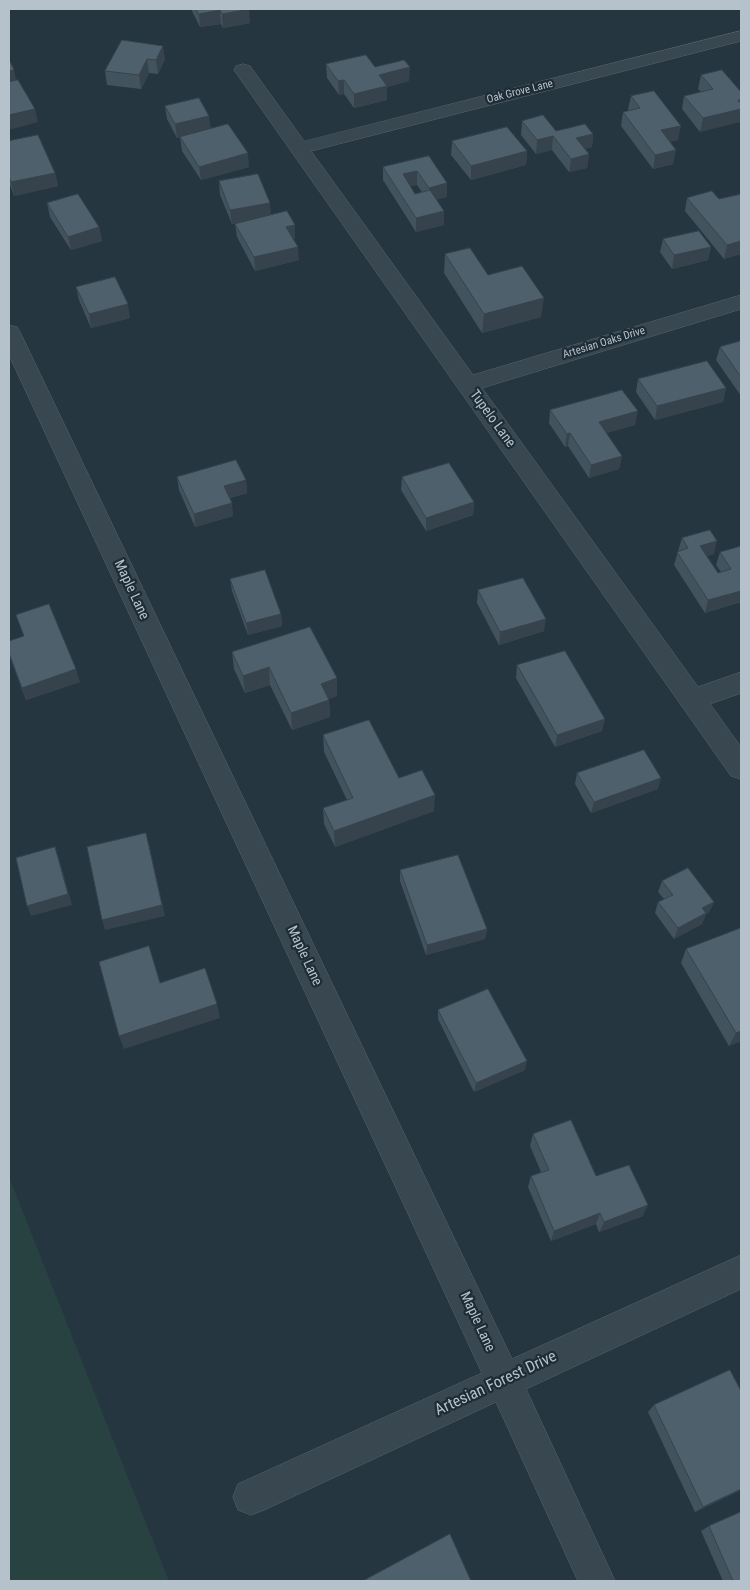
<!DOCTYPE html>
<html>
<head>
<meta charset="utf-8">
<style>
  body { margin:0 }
  #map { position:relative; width:750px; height:1590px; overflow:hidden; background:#253641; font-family:"Roboto Condensed",sans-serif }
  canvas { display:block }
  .frame { position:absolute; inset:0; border:10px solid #b6c2cb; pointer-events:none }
</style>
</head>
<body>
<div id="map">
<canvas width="750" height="1590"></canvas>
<div class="frame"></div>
</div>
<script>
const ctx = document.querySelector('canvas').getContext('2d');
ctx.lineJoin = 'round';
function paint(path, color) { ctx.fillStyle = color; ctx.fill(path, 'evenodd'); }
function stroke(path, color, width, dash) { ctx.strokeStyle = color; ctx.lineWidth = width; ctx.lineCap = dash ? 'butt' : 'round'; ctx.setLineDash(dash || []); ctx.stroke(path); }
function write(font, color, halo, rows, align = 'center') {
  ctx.font = font + ' "Roboto Condensed",sans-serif'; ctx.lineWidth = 4.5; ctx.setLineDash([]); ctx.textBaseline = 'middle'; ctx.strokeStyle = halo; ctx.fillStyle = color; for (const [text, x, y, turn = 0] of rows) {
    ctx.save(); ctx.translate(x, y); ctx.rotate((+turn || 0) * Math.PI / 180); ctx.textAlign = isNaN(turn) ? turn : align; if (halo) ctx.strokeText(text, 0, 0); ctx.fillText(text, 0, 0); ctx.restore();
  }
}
const green = new Path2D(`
  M9,1177L169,1581H9Z`);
const minor = new Path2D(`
  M741,31V41L311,151L473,375L741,295V309L482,388L698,687L741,672V693L710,704L741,747V779L731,776L234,70L236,66L243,64L250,66L304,141Z
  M9,325L17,327L20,332L512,1359L741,1255V1289L526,1389L615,1581H578L496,1402L264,1510L251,1515L238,1510L233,1497L238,1484L482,1373L9,355Z`);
const wall = new Path2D(`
  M191,9H248L250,23L223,28L221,24L200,27Z
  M122,40L165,59L158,74L149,73L141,89L107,85L105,71Z
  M326,64L375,67L409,81L387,87V100L354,108L344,94L339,95L327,78Z
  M701,75L741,92L700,132L682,109L684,96L701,92L698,89Z
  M631,96L678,140L669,142L673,164L653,169L621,126L623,112L629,111L628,109Z
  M165,106L210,129L249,167L201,180L182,151L180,137H181L177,138L167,119Z
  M522,121L556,131L593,134L592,147L585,149L589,154L587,168L569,172L552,150L536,154L521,135Z
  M9,141L55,173L58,186L14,196L9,182Z
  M452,141L527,151L526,165L471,180L451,155Z
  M429,156L447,197L437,199L444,225L416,232L383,180V167ZM417,185L422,192L415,194L410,186Z
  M219,181L271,215L295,238L293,239L299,260L255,271L237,237L235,224L247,221L232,224L220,195Z
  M741,194V254L724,259L685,211L687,198L719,199Z
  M47,203L99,227L102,241L71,250L50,217Z
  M663,239L711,247L708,260L672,269L660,252Z
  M445,254L488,275L541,317L482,333L444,273Z
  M76,287L130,318L91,328L79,300Z
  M741,341V396L716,360L720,347Z
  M638,379L726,388L723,402L655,420L636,392Z
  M550,410L635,425L606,433L622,456L619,469L589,478L568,446L565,447L549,423Z
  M177,477L246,480L247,493L230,498L233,516L195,527L179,490Z
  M402,477L474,502L473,515L426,531L401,490Z
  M682,538L714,554L706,556L718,573L721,572L716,565L720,552L741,546V602L705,613L674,565Z
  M230,579L281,614L282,626L248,635L232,591Z
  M478,590L544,631L499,645L477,603Z
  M16,615L80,682L26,700L9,655V641L24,636Z
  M232,652L337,696L328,699L329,700L330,717L292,730L270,685L245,693L234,669Z
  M517,665L602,731L555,747L516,678Z
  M323,735L399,778L434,811L335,847L324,824L323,808L347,800L324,752Z
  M577,773L658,789L591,813L575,784Z
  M400,870L487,929L485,939L426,955L400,881Z
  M662,881L714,902L709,912L706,914L702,924L674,939L655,913L658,902L664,899L658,892Z
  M686,949L741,1041L729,1046L681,963Z
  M438,1010L525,1070L474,1092L438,1019Z
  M533,1134L596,1176L643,1216L599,1232L596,1224L551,1241L528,1187L531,1176L541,1172L530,1146Z
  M741,1391V1490L695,1512L648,1412L654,1405Z
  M709,1526L741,1581H723L701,1531Z`);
const shadedWall = new Path2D(`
  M249,9L250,23L223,28L222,14Z
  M220,10L221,24L200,27L199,14Z
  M163,46L165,59L158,74L156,60Z
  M147,59L149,73L141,89L139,75Z
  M410,67L409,81L387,87V100L354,108V94L379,75Z
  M14,70L17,84L9,86V71Z
  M344,80V94L339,95L338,81Z
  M738,100H741V122L700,132L703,118Z
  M35,109L38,122L9,130V115Z
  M209,116L211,130L177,138L175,124Z
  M681,126L678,140L658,144L661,130Z
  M593,134L592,147L574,152L576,138Z
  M553,136L552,150L536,154L537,140Z
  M676,150L673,164L653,169L655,155Z
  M527,151L526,165L471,180V166Z
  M248,153L249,167L201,180L199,167Z
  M589,154L587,168L569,172L571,159Z
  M417,171V185L402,188L403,174Z
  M55,173L58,186L14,196L11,182Z
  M447,183V197L428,202L429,188Z
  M270,203L271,217L232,224L230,210Z
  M444,211V225L416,232V218Z
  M295,225V238L287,240L286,227Z
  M99,227L102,241L71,250L68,237Z
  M741,241V254L724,259L727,245Z
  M298,247L299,260L255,271L254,257Z
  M711,247L708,260L672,269L674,255Z
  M544,298L541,317L482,333L484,314Z
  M128,304L130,318L91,328L89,314Z
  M726,388L723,402L655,420L657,406Z
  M638,411L635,425L597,436L599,422Z
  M570,433L568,446L565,447L567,434Z
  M622,456L619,469L589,478L591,465Z
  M246,480L247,493L225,499L224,486Z
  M474,502L473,515L426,531V518Z
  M232,503L233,516L195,527L194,514Z
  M717,541L714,554L696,559L700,546Z
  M741,591V602L705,613L708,600Z
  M281,614L282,626L248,635L246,623Z
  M546,619L544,631L499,645L500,632Z
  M269,667L270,685L245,693L243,676Z
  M76,669L80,682L26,700L22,688Z
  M337,678V696L322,701L321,684Z
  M329,700L330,717L292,730L291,713Z
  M605,719L602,731L555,747L557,735Z
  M661,778L658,789L591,813L594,802Z
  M435,795L434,811L335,847L334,831Z
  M149,844L165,916L105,930L102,920Z
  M55,847L59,858L72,905L31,916L27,906Z
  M714,902L709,912L706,914L702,924L674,939L678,928L702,908Z
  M487,929L485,939L426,955L427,945Z
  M217,1004L220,1018L124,1049L119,1036Z
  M741,1031V1041L729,1046L736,1033Z
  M527,1061L525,1070L474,1092L476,1083Z
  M648,1205L643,1216L599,1232L604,1222Z
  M600,1213L596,1224L551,1241L554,1231Z
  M741,1489V1490L695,1512L703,1507Z`);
const building = new Path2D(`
  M196,9H249L222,14L220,10L199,14Z
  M122,40L163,46L156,60L147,59L139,75L105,71Z
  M366,55L375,67L404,60L410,67L379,75L387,86L354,94L344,80L338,81L326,64Z
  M9,59L14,70L9,71Z
  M722,70L741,92V100H738L741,104V109L703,118L684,96L713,89L701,75Z
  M18,80L35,109L9,115V82Z
  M654,91L681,126L661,130L676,150L655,155L623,112L640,108L631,96Z
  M199,98L209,116L175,124L165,106Z
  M543,115L556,131L585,124L593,134L576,138L589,154L571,159L553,136L537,140L522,121Z
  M228,124L248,153L199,167L180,137Z
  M507,127L527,151L471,166L452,141Z
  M38,135L55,173L11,182L9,176V141Z
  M429,156L447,183L429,188L417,171L403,174L415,194L430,190L444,211L416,218L383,167Z
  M258,174L270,203L230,210L219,181Z
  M712,191L719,199L741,194V224L740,225L741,226V241L727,245L687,198Z
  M78,194L99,227L68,237L47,203Z
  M287,211L295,225L286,227L298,247L254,257L235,224Z
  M699,231L711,247L674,255L663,239Z
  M470,248L488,275L522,266L544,298L484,314L445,254Z
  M115,277L128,304L89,314L76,287Z
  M741,341V377L720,347Z
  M707,361L726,388L657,406L638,379Z
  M622,390L638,411L599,422L622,456L591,465L570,433L567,434L550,410Z
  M236,460L246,480L224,486L232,503L194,514L177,477Z
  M449,463L474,502L426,518L402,477Z
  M710,530L717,541L700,546L718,573L731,569L720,552L741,546V591L708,600L677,552L688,548L682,538Z
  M265,570L281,614L246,623L230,579Z
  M523,578L546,619L500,632L478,590Z
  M49,604L76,669L22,688L9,653V641L24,636L16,615Z
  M310,627L337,678L321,684L329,700L291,713L269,667L243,676L232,652Z
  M565,651L605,719L557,735L517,665Z
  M369,720L399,778L422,770L435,795L334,831L323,808L353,798L323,735Z
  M644,750L661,778L594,802L577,773Z
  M146,833L162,905L102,920L87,847Z
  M55,847L68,894L27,906L16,858Z
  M458,855L487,929L427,945L400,870Z
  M688,868L714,902L702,908L706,913L678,928L658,902L673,895L662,881Z
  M741,928V1031L736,1033L686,949Z
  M149,946L160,983L205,968L217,1004L119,1036L99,962Z
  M488,989L527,1061L476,1083L438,1010Z
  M571,1120L596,1176L629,1165L648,1205L604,1222L600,1213L554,1231L531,1176L549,1170L533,1134Z
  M730,1370L741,1391V1489L703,1507L654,1405Z
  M741,1512V1581H733L709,1526Z
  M450,1534L471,1581H363Z`);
const farStreetnames = [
  ["Oak Grove Lane",520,92,-14],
  ["Artesian Oaks Drive",604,343,-17]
];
const streetNames = [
  ["Tupelo Lane",492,419,54],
  ["Maple Lane",131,590,65],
  ["Maple Lane",304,956,65],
  ["Maple Lane",477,1322,65]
];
const nearStreetnames = [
  ["Artesian Forest Drive",496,1384,-25]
];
paint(green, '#274240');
stroke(minor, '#57656e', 1);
paint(minor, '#394750');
paint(wall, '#43535d');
paint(shadedWall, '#37434c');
paint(building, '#4e606c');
stroke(building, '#37434c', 1);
write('11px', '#b6c2cb', '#1e2c36', farStreetnames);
write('14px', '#b6c2cb', '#1e2c36', streetNames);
write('16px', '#b6c2cb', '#1e2c36', nearStreetnames);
</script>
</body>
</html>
